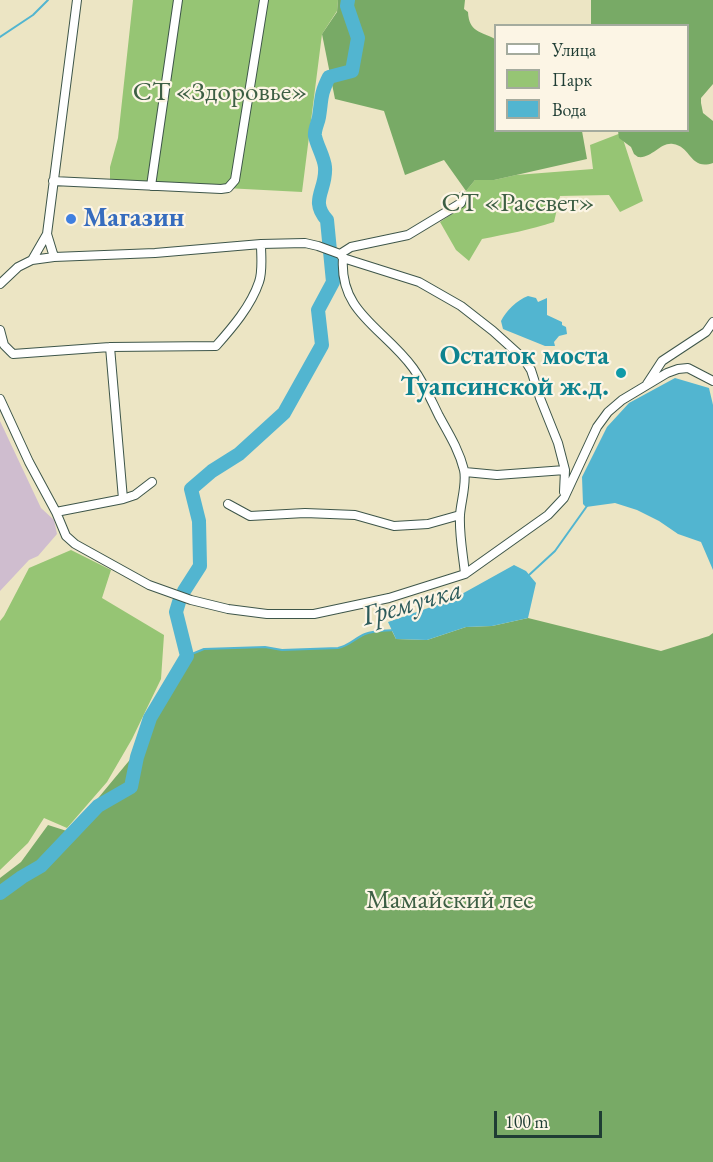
<!DOCTYPE html>
<html>
<head>
<meta charset="utf-8">
<style>
  body { margin:0 }
  #map { position:relative; width:713px; height:1162px; overflow:hidden; background:#ece5c4; font-family:"EB Garamond",serif }
  canvas { display:block }
  .legend { position:absolute; left:494px; top:24px; width:195px; height:108px; box-sizing:border-box; background:#fcf5e5; border:2px solid #a4ab9e; margin:0; padding:8px 10px; list-style:none; font-size:18px; color:#1f3d34 }
  .legend li { display:flex; align-items:center; gap:12px; height:30px }
  .legend b { width:30px; border:2px solid #a4ab9e }
  .scale { position:absolute; left:494px; top:1111px; width:108px; height:27px; box-sizing:border-box; border:3px solid #1f3d34; border-top:0; padding-left:8px; font-size:18px; line-height:21px; white-space:nowrap; color:#1f3d34; -webkit-text-stroke:4px #fcf5e5; paint-order:stroke }
</style>
</head>
<body>
<div id="map">
<canvas width="713" height="1162"></canvas>
<ul class="legend">
<li><b style="height:8px;background:#fff"></b>Улица</li>
<li><b style="height:16px;background:#96c574"></b>Парк</li>
<li><b style="height:16px;background:#52b5d0"></b>Вода</li>
</ul>
<div class="scale">100 m</div>
</div>
<script>
const ctx = document.querySelector('canvas').getContext('2d');
ctx.lineJoin = 'round';
function paint(path, color) { ctx.fillStyle = color; ctx.fill(path, 'evenodd'); }
function stroke(path, color, width, dash) { ctx.strokeStyle = color; ctx.lineWidth = width; ctx.lineCap = dash ? 'butt' : 'round'; ctx.setLineDash(dash || []); ctx.stroke(path); }
function write(font, color, halo, rows, align = 'center') {
  ctx.font = font + ' "EB Garamond",serif'; ctx.lineWidth = 4.5; ctx.setLineDash([]); ctx.textBaseline = 'middle'; ctx.strokeStyle = halo; ctx.fillStyle = color; for (const [text, x, y, turn = 0] of rows) {
    ctx.save(); ctx.translate(x, y); ctx.rotate((+turn || 0) * Math.PI / 180); ctx.textAlign = isNaN(turn) ? turn : align; if (halo) ctx.strokeText(text, 0, 0); ctx.fillText(text, 0, 0); ctx.restore();
  }
}
const industrial = new Path2D(`
  M0,421L41,508L54,520L57,534L38,556L29,560L0,591Z`);
const green = new Path2D(`
  M133,0H338L337,11L322,34L302,192L110,182V167L118,138Z
  M621,133L643,201L620,212L609,195L560,196L554,222C530,230 507,234 482,239L469,261L456,250L440,222L462,207L466,191L475,180H494L516,175L593,169L590,145Z
  M71,550L111,570L102,598L164,635L161,679L132,739L107,782L67,828L44,818L28,843L0,870V621L4,616L29,568Z`);
const forest = new Path2D(`
  M338,0H465L464,9L468,12C469,32 480,31 495,39L496,130L582,131L587,159L494,180H475L466,191L444,160L405,175L384,111L335,99L322,34L337,12Z
  M591,0H713V84L701,98V103L703,113L713,121V163C690,171 691,146 673,144C660,142 652,159 638,157L634,154L631,147L619,138L618,131L688,130V26L591,25Z
  M528,618L661,651L709,636L713,633V1162H0V878L21,862L48,825L70,832L133,756L188,656L204,649L265,647L282,650L338,648C349,646 356,638 366,634C374,630 383,631 392,631L396,639L427,640L466,627L492,626Z`);
const water = new Path2D(`
  M528,296L536,298L538,302L547,298V315L562,322V325L566,327L567,334L559,336L554,342L555,346H545L503,329L501,321C506,311 517,300 528,296Z
  M675,378L709,388L713,405V570L701,542L678,534L659,521L637,510L615,503L586,507L583,504L582,477L607,427L629,403Z
  M514,565L526,571L536,583L528,618L492,626L466,627L427,640L396,639L388,622L451,600Z`);
const stream = new Path2D(`
  M0,37L33,15L48,0
  M529,575L555,551L587,506
  M187,656L204,649L265,647L282,650L338,648C349,646 355,638 365,634C375,630 385,631 395,630`);
const river = new Path2D(`
  M184,591L200,566L199,521L191,489L212,471L239,454L284,413L322,345L318,310L333,282L327,220C309,200 327,190 325,167C324,157 317,146 315,136C314,130 318,123 319,117C322,98 320,95 329,77L352,71L358,38L347,6L348,0
  M0,893L22,877L41,866L98,806L131,787L137,757L150,718L187,656L176,612L179,602`);
const minor = new Path2D(`
  M53,181L221,189L228,188L235,180L264,0
  M151,186L178,0
  M47,234L54,257
  M340,254L343,258L419,282L461,306L493,331L524,359L531,370L540,398L558,443L565,470L564,492
  M343,258C339,313 384,328 413,368C424,383 431,400 439,416C449,434 459,450 464,470C467,483 461,501 460,515C459,535 463,554 465,574
  M32,260L54,257L155,253L261,244L305,243L318,246L340,254L351,247L408,235L461,203L463,196
  M0,284L18,267L32,260L47,234L77,0
  M0,330L4,345L13,354L110,347L216,346C232,328 251,306 259,282C263,271 261,256 261,244
  M110,347L123,499
  M647,384L662,361L706,332L713,322
  M0,399L29,462L56,512L123,499L135,495L152,482
  M465,472L497,475L565,470
  M228,504L250,516L305,513L355,515L394,526L428,524L460,515
  M56,512L66,536L75,544L149,585L191,600L228,609L267,614H314L389,598L465,574L548,515L564,498L597,427L608,412L622,400L667,373L678,369L688,368L713,381`);
const markers = [
  [71,219,6,"#3f7fe0"],
  [621,373,6,"#0f9aa8"]
];
const parkNames = [
  ["СТ «Здоровье»",220,93],
  ["СТ «Рассвет»",518,204],
  ["Мамайский лес",450,901]
];
const shopNames = [
  ["Магазин",83,219]
];
const cultureNames = [
  ["Остаток моста",609,357],
  ["Туапсинской ж.д.",609,388]
];
const waterNames = [
  ["Гремучка",412,604,-16]
];
paint(industrial, '#cfbdcf');
paint(green, '#96c574');
paint(forest, '#78aa66');
paint(water, '#52b5d0');
stroke(stream, '#52b5d0', 2);
stroke(river, '#52b5d0', 14);
stroke(minor, '#3e564a', 10);
stroke(minor, '#fff', 8);
for (const [x, y, r, color] of markers) { const dot = new Path2D(); dot.arc(x, y, r, 0, 2 * Math.PI); ctx.fillStyle = color; ctx.fill(dot); stroke(dot, '#fcf5e5', 2); }
write('27px', '#3d5f44', '#fcf5e5', parkNames);
write('bold 27px', '#366cbe', '#fcf5e5', shopNames, 'left');
write('bold 27px', '#0d838f', '#fcf5e5', cultureNames, 'right');
write('italic 28px', '#2c5b5b', '#fcf5e5', waterNames);
</script>
</body>
</html>
